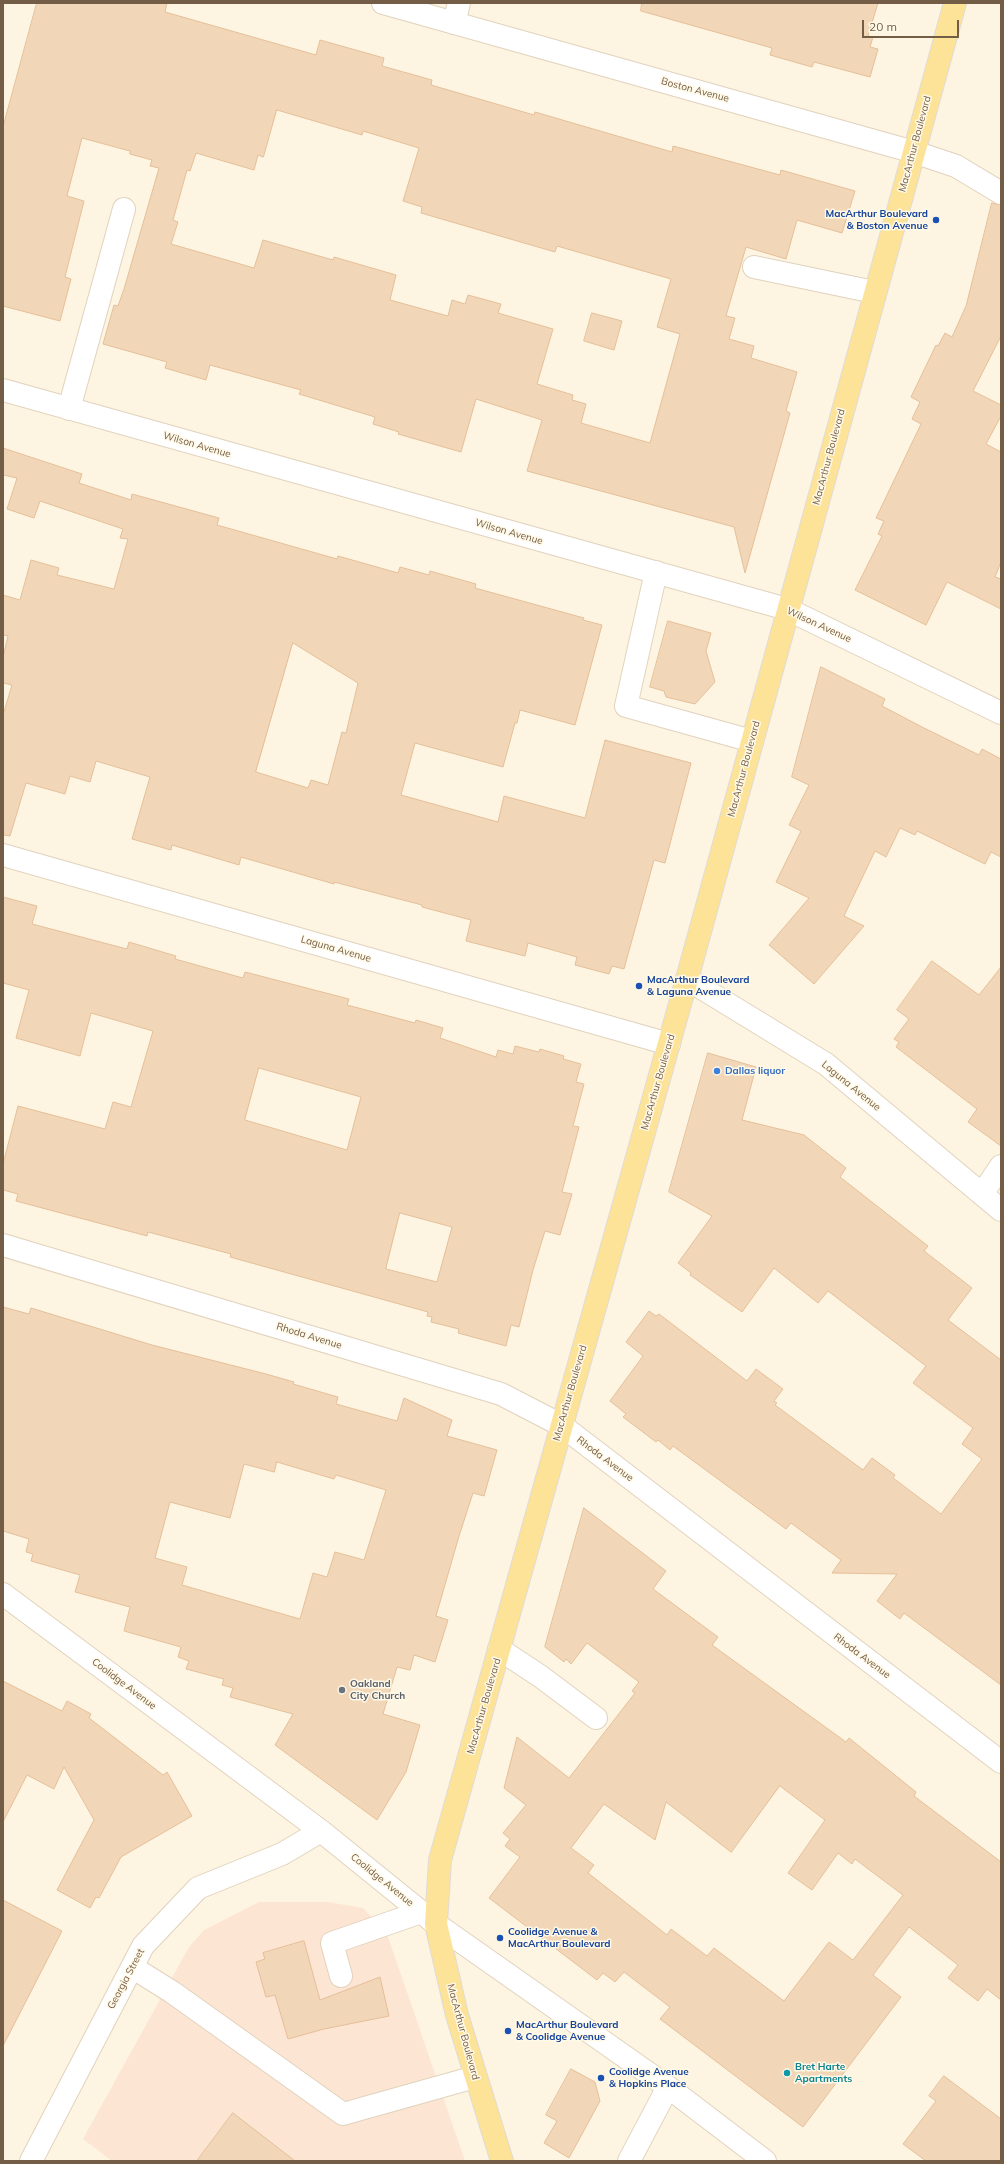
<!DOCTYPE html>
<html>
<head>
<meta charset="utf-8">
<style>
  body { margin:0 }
  #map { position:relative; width:1004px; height:2164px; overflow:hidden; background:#fdf5e1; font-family:Mulish,sans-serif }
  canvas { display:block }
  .frame { position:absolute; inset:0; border:4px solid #745d47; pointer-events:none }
  .scale { position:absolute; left:862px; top:20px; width:97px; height:18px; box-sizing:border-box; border:2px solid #745d47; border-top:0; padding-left:5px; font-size:12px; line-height:14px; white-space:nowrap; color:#745d47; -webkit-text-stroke:3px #fff9e7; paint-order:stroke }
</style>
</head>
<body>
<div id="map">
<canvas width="1004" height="2164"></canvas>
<div class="frame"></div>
<div class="scale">20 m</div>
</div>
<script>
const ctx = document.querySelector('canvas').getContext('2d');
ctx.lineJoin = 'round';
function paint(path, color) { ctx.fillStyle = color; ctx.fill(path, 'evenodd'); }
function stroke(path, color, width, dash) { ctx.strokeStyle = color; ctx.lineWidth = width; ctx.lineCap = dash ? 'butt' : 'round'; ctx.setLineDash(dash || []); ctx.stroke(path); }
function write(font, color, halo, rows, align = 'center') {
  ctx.font = font + ' Mulish,sans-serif'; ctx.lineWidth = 3; ctx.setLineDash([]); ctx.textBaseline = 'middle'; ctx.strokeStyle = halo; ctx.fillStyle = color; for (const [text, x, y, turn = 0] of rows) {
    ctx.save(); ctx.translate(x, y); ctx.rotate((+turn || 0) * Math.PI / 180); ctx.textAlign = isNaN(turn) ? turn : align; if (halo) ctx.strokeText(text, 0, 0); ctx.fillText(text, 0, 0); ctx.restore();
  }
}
const commercial = new Path2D(`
  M259,1902H328L363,1908L387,1934L465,2161H112L83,2139L189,1947L204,1930Z`);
const building = new Path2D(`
  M37,3H167L165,12L316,55L320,40L384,58L382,66L432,80L431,85L534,115L535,112L672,152L673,146L780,175L781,170L855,191L842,233L797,220L786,259L746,247L726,316L735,318L729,339L754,346L751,358L797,372L786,411L790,413L745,573L734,527L527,471L542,420L476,399L461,452L398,434L399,432L373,424L375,417L299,394L301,390L210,365L206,380L165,368L167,362L103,344L114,305L118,306L124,289L159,168L150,166L152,160L130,154V151L82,138L67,196L84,201L65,277L71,279L60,321L3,306V127ZM277,110L362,135L363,131L419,148L403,201L422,207L421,213L555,252L557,246L671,279L657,327L680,334L650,443L581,423L586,404L572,400L573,395L537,384L553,329L498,313L501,304L468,295L465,304L452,300L448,316L390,300L396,275L334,257L333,260L263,240L254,268L171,244L178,222L173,220L187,170L190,171L196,153L254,170L258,155L263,157Z
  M642,3H878L868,36L873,37L870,47L878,49L870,77L814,62L812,67L770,55L772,48L641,11Z
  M992,203L1001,205V336L973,391L1001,405V416L986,444L1001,452V562L995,577L1001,579V609L947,582L926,625L855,590L882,536L878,534L884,521L876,518L921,424L912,419L920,402L911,397L936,345L938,346L945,333L952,337L966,306Z
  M592,313L622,321L614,350L584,341Z
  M3,448L82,474L79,483L131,500L132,494L219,518L217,525L337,559L338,556L398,573L400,567L429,575L430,571L476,584L475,588L584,618L583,620L602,625L575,725L520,710L517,723H515L503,767L415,743L401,795L498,822L504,796L585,818L605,740L691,763L665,863L654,860L624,969L612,966L609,974L575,965L577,957L528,943L525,956L466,941L471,920L422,907V905L334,882V884L241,857L239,865L172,845L171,850L132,839L150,777L96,761L90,782L70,776L65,794L26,783L10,836L3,835V715L12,685L3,683V657L8,636L3,635V595L20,600L31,560L59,568L57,575L114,589L128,539L120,538L123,529L40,501L34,518L7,509L17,478L3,475ZM293,643L358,683L346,733L342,732L328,785L311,780L308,788L256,772Z
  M668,621L711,633L706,651L715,682L695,704L666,697L664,691L650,687Z
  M821,667L885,699L882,706L924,728L979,755L982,749L1001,759V857L991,852L985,864L917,831L915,835L900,828L886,857L875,851L844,916L864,926L814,984L769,945L809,898L776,882L801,831L789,825L809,785L792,777Z
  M3,897L37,906L32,924L127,949L129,942L176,956L175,959L243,978L245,972L349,999L347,1005L415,1023L416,1020L443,1028L440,1038L496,1057L498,1050L513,1054L515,1046L539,1052L540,1049L564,1056L563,1059L581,1064L576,1082L584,1084L573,1126L579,1127L562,1192L572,1194L560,1235L545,1231L533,1270L519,1327L511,1325L506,1346L458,1333L459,1329L431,1322L432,1317L427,1316L428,1312L230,1257L231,1254L148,1232L147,1236L16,1201L18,1194L3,1190V1164L18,1106L105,1129L113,1102L131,1107L153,1031L91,1013L80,1056L16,1038L29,990L3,983ZM259,1068L361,1097L347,1150L245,1120ZM400,1213L452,1227L437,1282L386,1269Z
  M932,961L979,995L1001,967V1146L968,1122L977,1109L896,1047L899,1042L894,1039L909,1019L897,1010Z
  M708,1053L756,1067L742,1120L804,1135L846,1168L840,1177L928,1246L924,1251L972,1288L948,1320L1001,1360V1685L904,1613L900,1619L877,1601L897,1574L832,1573L841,1560L791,1523L786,1529L673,1446L670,1450L658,1440L656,1442L623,1417L626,1414L610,1401L643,1356L626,1342L649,1311L656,1316L659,1314L747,1381L756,1369L783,1389L774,1401L777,1403L775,1405L863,1470L872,1458L895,1475L893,1478L941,1514L982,1459L962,1444L973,1428L913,1383L926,1366L828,1291L818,1303L774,1268L742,1312L690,1275L691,1273L678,1263L712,1216L669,1192Z
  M3,1307L29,1314L31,1308L152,1345L266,1374L294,1382L293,1384L338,1397L336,1404L397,1421L404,1398L452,1420L447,1436L497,1450L484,1496L473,1493L459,1536L436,1616L448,1620L435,1662L414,1655L410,1670L397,1667L383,1714L420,1725L406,1772L377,1820L275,1745L293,1714L230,1697L233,1688L222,1685L224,1679L186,1669L189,1661L178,1657L181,1647L124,1631L130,1607L75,1592L80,1575L31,1561L33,1554L26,1552L29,1539L3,1531ZM277,1462L334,1479L336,1475L386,1490L364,1560L335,1552L327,1577L313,1573L300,1619L182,1585L187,1567L155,1558L170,1502L230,1518L244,1464L274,1472Z
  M584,1508L666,1571L653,1589L718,1637L712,1645L846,1742L849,1738L916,1792L914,1796L1001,1862V2000L987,1989L978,2001L948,1978L958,1965L909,1927L873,1975L901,1997L803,2127L660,2019L670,2007L624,1972L615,1982L603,1973L597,1980L489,1898L520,1857L505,1846L510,1839L503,1833L526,1805L504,1788L517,1737L569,1778L635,1693L632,1691L639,1682L587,1643L571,1664L566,1659L564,1662L545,1647ZM780,1786L825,1820L788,1873L812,1890L838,1853L852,1864L855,1859L903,1895L853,1960L829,1942L784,2001L714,1948L707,1956L671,1929L667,1935L588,1873L594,1865L571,1848L604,1804L655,1840L666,1802L731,1852Z
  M3,1681L62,1711L67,1701L91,1714L89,1718L163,1775L167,1772L192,1816L121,1857L99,1898L96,1897L90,1908L57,1890L94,1820L64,1767L54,1789L27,1775L3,1822Z
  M3,1900L62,1931L3,2046Z
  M304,1941L320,2000L380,1977L389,2016L324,2029L288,2039L275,1995L266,1997L256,1962L265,1959L263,1953Z
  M571,2069L595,2082L600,2101L569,2158L544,2143L557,2121L546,2115Z
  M944,2076L1001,2119V2161H926L903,2144L936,2101L929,2096Z
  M233,2113L295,2161H197Z`);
const minor = new Path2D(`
  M383,3L914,152L956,166L1001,193
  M454,23L459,3
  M754,267L874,292
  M3,390L787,609L1001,713
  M69,409L124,209
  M656,572L626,706L752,741
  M3,855L669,1044
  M687,979L826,1064L1001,1210
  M982,1194L1001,1166
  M3,1245L501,1394L561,1425L1001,1762
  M3,1594L321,1831L436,1924L668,2087L765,2161
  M499,1649L540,1676L596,1718
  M132,1967L172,1992L343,2114L475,2077
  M341,1976L332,1943L421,1912
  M31,2161L143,1946L198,1888L282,1854L321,1831
  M629,2161L668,2087`);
const major = new Path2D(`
  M502,2161L457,2015L436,1924L440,1860L687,979L955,3`);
const markers = [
  [936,220,4,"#1a4fb4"],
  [639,986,4,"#1a4fb4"],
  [717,1071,4,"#3f7fe0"],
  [342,1690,4,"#6b7280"],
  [500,1938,4,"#1a4fb4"],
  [508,2031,4,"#1a4fb4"],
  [787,2073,4,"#0f9aa8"],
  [601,2078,4,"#1a4fb4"]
];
const streetNames = [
  ["Boston Avenue",695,90,15],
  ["MacArthur Boulevard",915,144,-75],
  ["Wilson Avenue",197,445,16],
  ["MacArthur Boulevard",829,457,-75],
  ["Wilson Avenue",509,532,16],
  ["Wilson Avenue",819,625,25],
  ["MacArthur Boulevard",744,769,-75],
  ["Laguna Avenue",336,949,16],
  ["MacArthur Boulevard",658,1082,-74],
  ["Laguna Avenue",851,1086,39],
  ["Rhoda Avenue",309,1336,17],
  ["MacArthur Boulevard",570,1393,-74],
  ["Rhoda Avenue",605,1459,37],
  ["Rhoda Avenue",862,1656,37],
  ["Coolidge Avenue",124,1684,37],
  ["MacArthur Boulevard",484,1706,-74],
  ["Coolidge Avenue",382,1880,39],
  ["Georgia Street",126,1979,-62],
  ["MacArthur Boulevard",463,2032,75]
];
const transitNames = [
  ["MacArthur Boulevard",928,214,"right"],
  ["& Boston Avenue",928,226,"right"],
  ["MacArthur Boulevard",647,980],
  ["& Laguna Avenue",647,992],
  ["Coolidge Avenue &",508,1932],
  ["MacArthur Boulevard",508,1944],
  ["MacArthur Boulevard",516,2025],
  ["& Coolidge Avenue",516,2037],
  ["Coolidge Avenue",609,2072],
  ["& Hopkins Place",609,2084]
];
const shopNames = [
  ["Dallas liquor",725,1071]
];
const worshipNames = [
  ["Oakland",350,1684],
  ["City Church",350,1696]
];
const cultureNames = [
  ["Bret Harte",795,2067],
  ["Apartments",795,2079]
];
paint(commercial, '#fde5d4');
paint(building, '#f2d6b8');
stroke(building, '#e5bf98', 1);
stroke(minor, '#e1d2bd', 24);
stroke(major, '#e0dbd7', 24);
stroke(minor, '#fff', 22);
stroke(major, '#fde398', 22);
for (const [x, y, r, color] of markers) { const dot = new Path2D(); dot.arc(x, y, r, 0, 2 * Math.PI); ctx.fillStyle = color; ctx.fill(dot); stroke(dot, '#fff9e7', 1.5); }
write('10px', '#745d47', '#fff9e7', streetNames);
write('bold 10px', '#164399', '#fff9e7', transitNames, 'left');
write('bold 10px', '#366cbe', '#fff9e7', shopNames, 'left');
write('bold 10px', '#5b616d', '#fff9e7', worshipNames, 'left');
write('bold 10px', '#0d838f', '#fff9e7', cultureNames, 'left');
</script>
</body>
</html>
